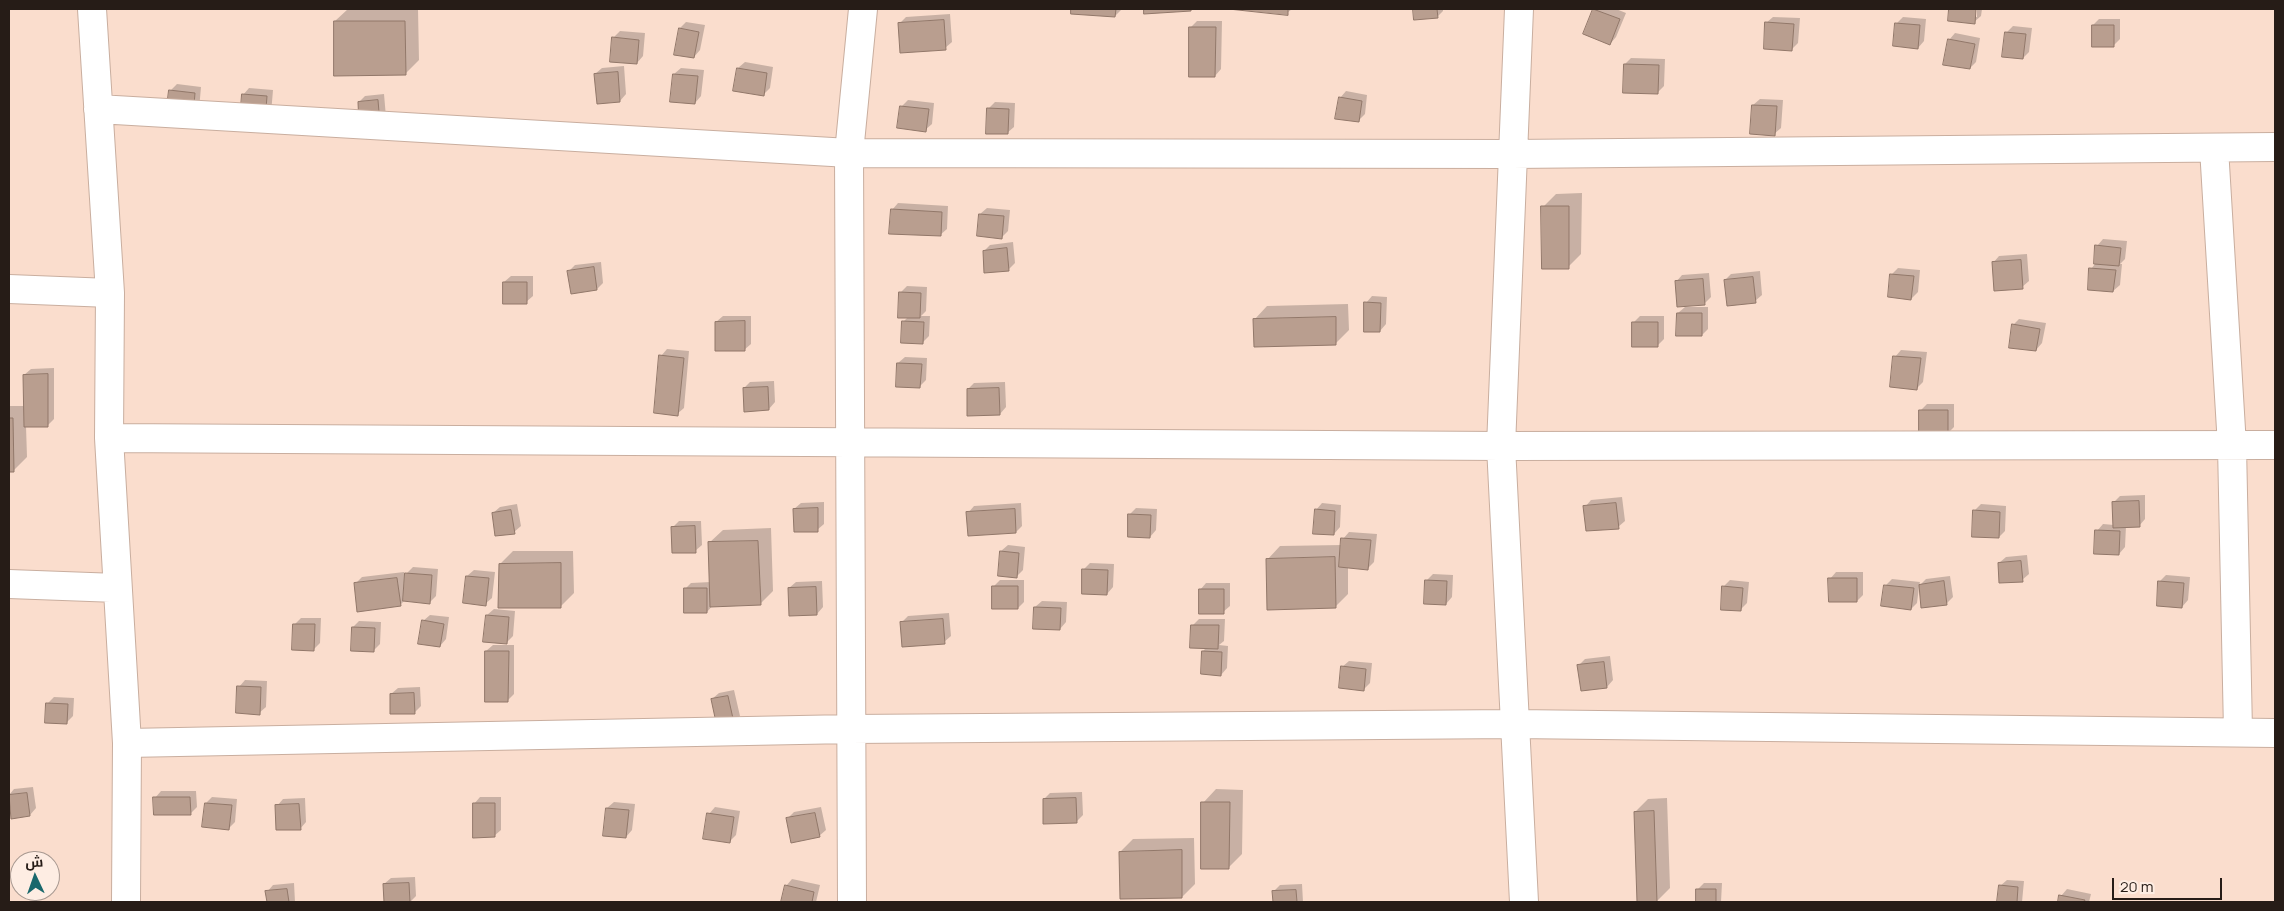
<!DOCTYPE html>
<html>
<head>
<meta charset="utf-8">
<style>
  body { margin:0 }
  #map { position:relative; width:2284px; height:911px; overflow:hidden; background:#faddcd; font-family:Manrope,Cairo,sans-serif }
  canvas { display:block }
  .frame { position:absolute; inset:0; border:10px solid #261c17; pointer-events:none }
  .north { position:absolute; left:10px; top:851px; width:50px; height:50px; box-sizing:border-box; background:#feede3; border:1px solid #a89991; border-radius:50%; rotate:357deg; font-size:14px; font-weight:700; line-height:20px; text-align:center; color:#261c17 }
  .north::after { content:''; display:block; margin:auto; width:18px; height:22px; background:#1a686c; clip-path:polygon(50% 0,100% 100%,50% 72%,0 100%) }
  .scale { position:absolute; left:2112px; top:878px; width:110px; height:22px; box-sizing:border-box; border:2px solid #261c17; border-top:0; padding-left:6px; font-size:15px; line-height:18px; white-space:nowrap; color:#261c17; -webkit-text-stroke:4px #feede3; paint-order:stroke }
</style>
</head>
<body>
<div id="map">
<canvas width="2284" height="911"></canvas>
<div class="frame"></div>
<div class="north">ش</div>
<div class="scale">20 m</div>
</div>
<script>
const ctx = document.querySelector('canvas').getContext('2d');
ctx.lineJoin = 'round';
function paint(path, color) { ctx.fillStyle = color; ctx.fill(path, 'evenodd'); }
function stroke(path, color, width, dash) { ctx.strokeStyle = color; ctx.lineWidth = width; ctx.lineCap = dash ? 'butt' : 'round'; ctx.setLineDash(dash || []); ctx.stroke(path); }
const shadow = new Path2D(`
  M348,9H418L419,60L405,74L335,21Z
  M1073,9H1122L1115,16L1072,13Z
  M1231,9H1292L1287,13Z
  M1415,9H1443V11L1437,17L1415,19Z
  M1594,9H1616L1626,13L1616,37L1610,44L1584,34Z
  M1950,9H1975L1974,17H1977V9H1982L1981,16L1974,22L1949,20Z
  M950,14L952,42L945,48L900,23L906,17Z
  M1773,17L1800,18L1798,43L1791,50L1766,23Z
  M1903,17L1926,19L1924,41L1918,48L1896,24Z
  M2099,19H2120V39L2114,45L2093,25Z
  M1197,21H1222L1221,69L1215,76L1190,28Z
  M686,22L705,25L700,50L694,57L680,28Z
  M2013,26L2032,28L2029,52L2023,58L2006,33Z
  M620,31L645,33L643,56L637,63L613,38Z
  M1955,33L1980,38L1976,62L1970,68L1949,40Z
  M1631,58L1665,59L1664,86L1658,92L1625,64Z
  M745,62L773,67L770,88L763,95L738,68Z
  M624,66L626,94L620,101L595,74L602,68Z
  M681,68L704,70L701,96L695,103L674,74Z
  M177,84L201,87L199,110L170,91Z
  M249,88L273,90L271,114L243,95Z
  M1346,91L1367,95L1365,114L1358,121L1340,98Z
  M384,94L386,117L359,102L365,96Z
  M1760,99L1783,100L1781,128L1774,134L1753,105Z
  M908,100L934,103L932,124L925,130L901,107Z
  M995,102L1015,103L1014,127L1007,133L988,109Z
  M1582,193L1581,254L1568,267L1543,207L1556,194Z
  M898,203L948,206L947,229L940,235L892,210Z
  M987,208L1010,210L1008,231L1002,237L980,214Z
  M2103,239L2127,241L2125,259L2120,264H2122L2120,285L2113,291L2091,269L2095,264L2097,246Z
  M1013,242L1015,263L1009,269L986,272L984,251L990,245Z
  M2027,254L2029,281L2022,287L1993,263L1999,256Z
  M601,262L603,283L597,289L568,272L575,265Z
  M1898,268L1920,270L1918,292L1911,299L1892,274Z
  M1760,271L1762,295L1755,301L1725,280L1731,274Z
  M1709,273L1711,297L1705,303L1676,282L1682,275Z
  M511,276H533V296L526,302L504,282Z
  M907,286L927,287L926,311L921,316H930L929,336L923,342L903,322L908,317L900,293Z
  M1372,296L1387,297L1386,324L1380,331L1366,303Z
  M1348,304L1349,330L1336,343L1254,320L1267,306Z
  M1685,307H1708V329L1702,335L1678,313Z
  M723,316H751V344L744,350L716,322Z
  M1640,316H1664V339L1657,346L1634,322Z
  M2019,319L2046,323L2042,343L2036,350L2013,325Z
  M667,349L689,351L684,408L677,414L661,356Z
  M1901,350L1927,352L1923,382L1917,388L1895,357Z
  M905,357L927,358L926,380L920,386L898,363Z
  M54,368V419L48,425L26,426L27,457L14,470H9V406H25L24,375L31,369Z
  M774,381L775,402L769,409L744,388L750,382Z
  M1005,382L1006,407L1000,414L968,389L974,383Z
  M1927,404H1954V427L1948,433L1920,411Z
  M2145,495V519L2139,526H2126L2125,547L2119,554L2097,531L2103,524L2114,525L2113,503L2120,496Z
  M1622,497L1625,521L1618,527L1585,507L1591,500Z
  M824,502V524L817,530L794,509L801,503Z
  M1021,503L1022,526L1016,532L968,513L974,506Z
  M1322,503L1341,505L1340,527L1334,534L1316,510Z
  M517,504L521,526L514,532L493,513L500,507Z
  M1981,504L2006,506L2005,531L1999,537L1975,510Z
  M1136,508L1157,509L1156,530L1150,537L1129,515Z
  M679,521H701L702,545L695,551L673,527Z
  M771,528L773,591L760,604L713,605L707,612L685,589L691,583L711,582L709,543L723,530Z
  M1349,532L1377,534L1374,562L1368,568L1348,567V594L1335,607L1267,560L1280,546L1342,545L1343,539Z
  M1008,545L1025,547L1023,570L1017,576L1001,551Z
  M513,551H573L574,593L561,606L500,564Z
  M2027,555L2029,574L2022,580L1999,563L2006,557Z
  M1090,563L1114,564L1113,587L1107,594L1083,570Z
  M413,567L438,569L436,596L430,602L405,600L400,605L355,584L362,577L404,572L405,580L406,574Z
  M474,570L495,572L492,598L485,604L467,576Z
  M1836,572H1863V595L1857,601L1830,579Z
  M1433,574L1453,575L1452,597L1446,604L1426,581Z
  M2166,575L2190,577L2188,600L2182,607L2159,582Z
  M1950,576L1953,597L1946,604L1919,587L1917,603L1911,609L1883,605L1886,585L1892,579L1920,582L1919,586L1926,579Z
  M1000,580H1024V602L1018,608L993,587Z
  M1730,580L1749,582L1747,603L1740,610L1724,586Z
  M822,581L823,607L817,614L789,588L796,582Z
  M1206,583H1230V606L1223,612L1200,590Z
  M1042,601L1067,602L1066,622L1060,629L1035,607Z
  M494,609L515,611L513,636L506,643L487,615Z
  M949,613L951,636L944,642L901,623L908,616Z
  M430,615L449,617L446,639L440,646L423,621Z
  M301,618H321L320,643L313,650L295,624Z
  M1199,619H1225L1224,641L1219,645L1228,646L1227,668L1221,675L1203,651L1207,647L1192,626Z
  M359,621L381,622L380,644L373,651L353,627Z
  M493,645H514V694L508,700L486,651Z
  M9,653H10L9,678Z
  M1610,656L1613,680L1607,687L1578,666L1585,659Z
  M1349,661L1372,663L1370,683L1363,690L1342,667Z
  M245,680L267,681L266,707L259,713L239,687Z
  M420,687L421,706L414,713L391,694L398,688Z
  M734,690L740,716L733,722L712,699L719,693Z
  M54,697L74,698L73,716L66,723L47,704Z
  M33,787L36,808L30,815L12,817L9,795L14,789Z
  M1216,789L1243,790L1242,854L1229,867L1203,803Z
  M161,791H196L197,807L190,814L155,798Z
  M1082,792L1083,815L1076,822L1044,799L1050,793Z
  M212,797L237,799L235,822L228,829L206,803Z
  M480,797H501V830L494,836L474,804Z
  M305,798L306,822L300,829L277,806L283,799Z
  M1667,798L1670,888L1657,901L1635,812L1648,799Z
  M614,802L635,804L632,830L626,837L607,808Z
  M715,807L740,811L736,835L729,842L709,814Z
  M821,807L826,830L819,836L787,819L794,812Z
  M1194,838L1195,884L1182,897L1120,852L1133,839Z
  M415,877L416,896L410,902H386L384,884L391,878Z
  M792,879L820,885L816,902H783L786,886Z
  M2007,880L2024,881L2022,902H1999L2000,886Z
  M294,883L295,902H268L267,892L273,885Z
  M1704,883H1722L1721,902H1697L1698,889Z
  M1302,884L1303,902H1274L1273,892L1280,885Z
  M2067,889L2091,894L2089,902H2060L2061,896Z`);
const building = new Path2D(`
  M1071,9H1116L1115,17L1071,14Z
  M1144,9H1191V11L1144,14Z
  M1229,9H1288V15Z
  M1413,9H1437L1438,18L1414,20Z
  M1593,9L1620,19L1610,45L1583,34Z
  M1949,9H1976L1975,24L1948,21Z
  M944,20L946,50L900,53L898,23Z
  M334,21H405L406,75L334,76Z
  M1765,22L1794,24L1792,51L1764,49Z
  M1895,23L1920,25L1918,49L1893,46Z
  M2092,25H2114V47H2092Z
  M1189,27H1216L1215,77H1189Z
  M679,28L699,32L694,58L674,55Z
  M2005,32L2026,34L2023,59L2002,57Z
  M612,37L639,40L637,64L610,62Z
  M1948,39L1975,44L1970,69L1943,65Z
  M1624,64L1659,65L1658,94L1623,93Z
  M737,68L767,73L764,96L733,91Z
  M618,72L620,102L597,104L594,74Z
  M673,74L698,76L695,104L670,102Z
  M169,90L195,93L193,118L166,115Z
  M242,94L267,96L265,122L240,120Z
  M1339,97L1362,101L1359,122L1335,119Z
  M378,100L380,124L359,125L358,102Z
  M1752,105L1777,106L1775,136L1750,134Z
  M900,106L929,109L926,132L897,128Z
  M987,108L1009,109L1008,134H986Z
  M1541,206H1569V269H1542Z
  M891,209L942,212L941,236L889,234Z
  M979,214L1004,216L1002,239L977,236Z
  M2095,245L2121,248L2119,266L2094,264Z
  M1007,248L1009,271L984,273L983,251Z
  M2021,260L2023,289L1994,291L1992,262Z
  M594,267L597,290L571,294L567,271Z
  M2089,268L2116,270L2113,292L2088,290Z
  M1890,274L1914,276L1911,300L1888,297Z
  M1753,277L1756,303L1727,306L1724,280Z
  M1703,279L1705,305L1677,307L1675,281Z
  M503,282H527V304H503Z
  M899,292L921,293L920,318H898Z
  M1364,302L1381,303L1380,332H1364Z
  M1677,313H1702V336H1676Z
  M1336,317V345L1254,347L1253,319Z
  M745,321V351H715V322Z
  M902,321L924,322L923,344L901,343Z
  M1632,322H1658V347H1632Z
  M2012,324L2040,329L2036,351L2009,348Z
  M659,355L684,358L678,416L654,413Z
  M1893,356L1921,358L1917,390L1890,387Z
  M897,363L922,364L920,388L896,387Z
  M48,374V427H24L23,375Z
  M768,387L769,410L744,412L743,388Z
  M999,388L1000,415L967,416V389Z
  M1919,410H1948V435H1919Z
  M9,418H13L14,472H9Z
  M2139,501L2140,527L2113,528L2112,502Z
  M1616,503L1619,529L1586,531L1583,506Z
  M818,508V532H794L793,509Z
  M1015,509L1016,533L968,536L966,512Z
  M1315,509L1335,511L1334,535L1313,534Z
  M511,510L515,534L495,536L492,513Z
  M1973,510L2000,512L1999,538L1972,537Z
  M1128,514L1151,515L1150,538L1128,537Z
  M695,526L696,553H672L671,527Z
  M2095,530L2120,531L2119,555L2094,554Z
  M1341,538L1371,540L1368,570L1339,567Z
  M758,541L761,605L710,607L708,542Z
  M1000,551L1019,553L1017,578L998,576Z
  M1335,557L1336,608L1267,610L1266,559Z
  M2021,561L2023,582L1999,583L1998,563Z
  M561,563V608H498L499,564Z
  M1082,569L1108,570L1107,595L1082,594Z
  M405,573L432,575L430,604L403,601Z
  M466,576L489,578L486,606L463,603Z
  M397,578L401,606L357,612L354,583Z
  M1828,578H1857V602H1829Z
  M1425,580L1447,581L1446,605L1424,604Z
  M1944,581L1947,605L1921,608L1919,585Z
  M2158,581L2184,583L2182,608L2157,606Z
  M1884,585L1914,588L1911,610L1881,606Z
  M992,586H1018V609H992Z
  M1722,586L1743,588L1741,611L1721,610Z
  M816,587L817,615L789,616L788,588Z
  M684,588H707V613H684Z
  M1199,589H1224V614H1199Z
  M1034,607L1061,608L1060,630L1033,629Z
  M486,615L509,617L507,644L483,642Z
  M943,619L945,644L902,647L900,622Z
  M422,620L444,624L440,647L418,644Z
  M293,624H315L314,651L292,650Z
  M1191,625H1219L1218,649L1190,648Z
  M352,627L375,628L374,652L351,651Z
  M485,651H509L508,702H485Z
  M1202,651L1222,652L1221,676L1201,674Z
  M1604,662L1607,688L1581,691L1577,665Z
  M1341,666L1366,669L1364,691L1339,688Z
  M237,686L261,687L260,715L236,713Z
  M414,693L415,714H390V694Z
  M728,696L734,723L717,727L711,699Z
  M46,703L68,704L67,724L45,723Z
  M27,793L30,816L11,819L9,795Z
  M153,797H190L191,815H154Z
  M1076,798L1077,823L1043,824V799Z
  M1201,802H1230L1229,869H1201Z
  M205,803L232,805L229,830L202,827Z
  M473,803H495V837L473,838Z
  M299,804L301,830H276L275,805Z
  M606,808L629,810L626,838L603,836Z
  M1654,811L1657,902H1637L1634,812Z
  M707,813L734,817L730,843L703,839Z
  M815,813L820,837L791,843L786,818Z
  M1182,850V898L1120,899L1119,852Z
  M409,883L410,902H384L383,884Z
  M785,885L814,892L812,902H781Z
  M1999,885L2018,887L2017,902H1997Z
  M287,889L289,902H267L265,891Z
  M1696,889H1716V902H1696Z
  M1296,890L1297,902H1273L1272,891Z
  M2059,895L2085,900L2084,902H2058Z`);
const minor = new Path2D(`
  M92,9L110,293L109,438L127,743L126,902
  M1519,9L1501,446L1524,902
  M98,109L849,153L1512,154L2275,147
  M2214,148L2232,446L2238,731
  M9,289L110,293
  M109,438L1501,446L2275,445
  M9,584L117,588
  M127,743L851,729L1515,724L2275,733
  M852,902L849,153L863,9`);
paint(shadow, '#0003');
paint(building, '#b99e8f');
stroke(building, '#917769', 1);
stroke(minor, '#c9ae9f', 30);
stroke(minor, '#fff', 28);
</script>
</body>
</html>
